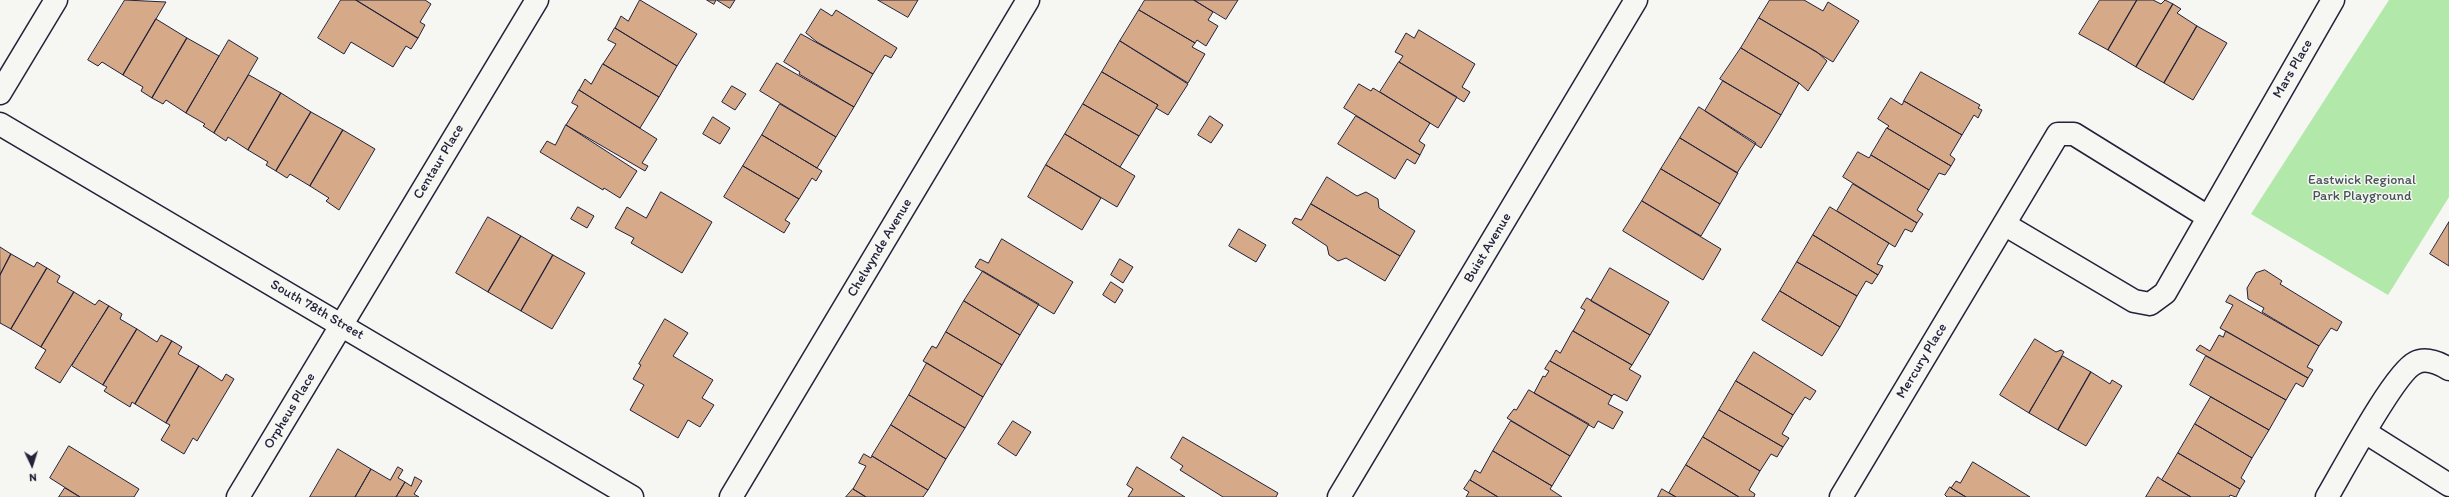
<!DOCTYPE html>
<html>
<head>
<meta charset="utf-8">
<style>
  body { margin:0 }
  #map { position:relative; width:2449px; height:497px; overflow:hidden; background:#f6f6f2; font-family:Itim,sans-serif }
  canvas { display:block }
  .north { position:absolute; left:12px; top:445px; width:40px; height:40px; -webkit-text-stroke:3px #f6f6f2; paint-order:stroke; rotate:176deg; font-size:11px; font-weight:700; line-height:16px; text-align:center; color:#22223b }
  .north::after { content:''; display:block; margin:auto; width:14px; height:18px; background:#22223b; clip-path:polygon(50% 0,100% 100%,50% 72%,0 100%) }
</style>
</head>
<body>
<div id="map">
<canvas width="2449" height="497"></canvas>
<div class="north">N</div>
</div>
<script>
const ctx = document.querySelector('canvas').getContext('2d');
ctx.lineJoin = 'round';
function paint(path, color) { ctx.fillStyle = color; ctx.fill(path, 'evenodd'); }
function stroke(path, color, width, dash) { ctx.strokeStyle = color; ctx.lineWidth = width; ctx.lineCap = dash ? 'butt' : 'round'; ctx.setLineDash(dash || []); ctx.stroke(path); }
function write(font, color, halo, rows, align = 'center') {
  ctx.font = font + ' Itim,sans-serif'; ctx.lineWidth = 3; ctx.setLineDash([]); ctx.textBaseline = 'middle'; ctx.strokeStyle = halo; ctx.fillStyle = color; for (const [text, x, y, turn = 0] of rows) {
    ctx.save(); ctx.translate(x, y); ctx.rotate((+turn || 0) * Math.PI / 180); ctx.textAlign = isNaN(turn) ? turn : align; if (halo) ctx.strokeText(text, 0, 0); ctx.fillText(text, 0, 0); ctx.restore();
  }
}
const green = new Path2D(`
  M2389,0H2449V197L2388,295L2251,214Z`);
const building = new Path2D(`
  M125,0L166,2L123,75L102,62L98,66L88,60Z
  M341,0H356L418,38L411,49L406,46L393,67L351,42L344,54L318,38Z
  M356,0H425L431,4L420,22L425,25L418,38Z
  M640,0L697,34L677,66L615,28L621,16L628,21Z
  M707,0H716L714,4Z
  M717,0H735L730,8Z
  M878,0H918L908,17Z
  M1145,0H1194L1213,12L1208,20L1218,26L1206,46L1197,40L1195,43L1139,10Z
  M1194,0H1238L1226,19Z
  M1770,0H1804L1823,11L1828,2L1859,21L1833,62L1759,18Z
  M2100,0H2137L2108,50L2079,34Z
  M2137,0H2153L2161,4L2165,0L2173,4L2136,67L2108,50Z
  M2173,4L2181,9L2177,13L2197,26L2164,83L2136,67Z
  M821,9L832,16L836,10L897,48L891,58L885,55L873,74L817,42L806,33Z
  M1139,10L1195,43L1192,47L1205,54L1188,83L1120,41Z
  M1759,18L1817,52L1827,61L1808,91L1799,83L1741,48Z
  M156,19L187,38L152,98L141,91L143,87L123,75Z
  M2197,26L2227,43L2193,100L2164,83Z
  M615,28L677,66L659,97L603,64L616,44L608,40Z
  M1419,30L1475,64L1462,87L1470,92L1464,102L1399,62L1403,56L1395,52L1406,33L1414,38Z
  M801,34L873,74L854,107L799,74L800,72L784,62Z
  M187,38L219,56L186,113L166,100L163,104L152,98Z
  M229,40L258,58L214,133L203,126L205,124L186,113Z
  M1120,41L1188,84L1168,115L1156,108L1158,105L1102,72Z
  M1741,48L1799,83L1781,115L1720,79Z
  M1399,62L1457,97L1438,128L1380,92Z
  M777,63L854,107L836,137L760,91Z
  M603,64L659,97L640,128L579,90L585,79L591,84Z
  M1102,72L1158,105L1139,136L1083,104Z
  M1921,72L1980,105L1978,108L1982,110L1978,118L1974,115L1962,135L1904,101Z
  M249,75L281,93L248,150L228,137L226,141L214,133Z
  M1723,81L1781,115L1761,148L1705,111Z
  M1359,84L1371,91L1373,88L1430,123L1419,141L1425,145L1420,155L1344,108Z
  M732,86L746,94L735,110L722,102Z
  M579,90L657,139L642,163L648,166L645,171L566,125L578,106L572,103Z
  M281,93L311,112L276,171L266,165L268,162L248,150Z
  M1891,98L1902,105L1904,101L1962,135L1950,155L1955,159L1951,166L1887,128L1889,126L1878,119Z
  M780,104L836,137L817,168L762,135Z
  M1083,104L1139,136L1120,167L1065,134Z
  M1699,107L1756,143L1737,173L1680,138Z
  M311,112L343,130L310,186L290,174L287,178L276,171Z
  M1210,116L1223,125L1211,143L1198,135Z
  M1356,116L1420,155L1415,164L1407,159L1395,179L1338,144Z
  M713,117L730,128L720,144L703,134Z
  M566,125L637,171L620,198L604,188L603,190L540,152L547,141L555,145Z
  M1887,128L1951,166L1945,175L1939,173L1929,190L1871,155Z
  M343,130L375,149L339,210L326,201L329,198L310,186Z
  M1065,134L1135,176L1117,207L1046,165Z
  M762,135L822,171L816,181L812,178L799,199L743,166Z
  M1680,138L1738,173L1720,204L1661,169Z
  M1858,152L1869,158L1871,155L1929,190L1917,210L1923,214L1917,223L1843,177Z
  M1046,165L1101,198L1082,230L1028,197Z
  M743,166L799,199L785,220L790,223L784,233L724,197Z
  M1661,169L1720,204L1701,236L1642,201Z
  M1327,177L1357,196L1366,192L1378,199L1379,208L1415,231L1400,256L1311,204Z
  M1853,184L1917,223L1912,232L1905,229L1895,247L1837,211Z
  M661,192L712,222L682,273L631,243L634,238L615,228L627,207L646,218Z
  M1642,201L1721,249L1703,280L1623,231Z
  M1311,204L1400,256L1385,281L1346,258L1338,261L1329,255L1327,246L1292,223L1295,218L1301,220Z
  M578,207L594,216L587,228L571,219Z
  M1830,207L1889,243L1877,264L1883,266L1878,275L1813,235Z
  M488,217L521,236L488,292L456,273Z
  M2449,222V266L2430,254Z
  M1239,229L1266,245L1256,262L1229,246Z
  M1813,235L1878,275L1872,284L1866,281L1857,296L1797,262Z
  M521,236L553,255L521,311L488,292Z
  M1002,239L1073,282L1054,314L975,267L980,259L988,263Z
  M0,247L11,254L0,275Z
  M11,254L34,267L37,262L47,268L11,329L0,323V275Z
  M553,255L585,273L552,329L521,311Z
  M1120,259L1133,267L1123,283L1111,275Z
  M1797,262L1857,296L1840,327L1780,291Z
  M47,268L60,276L57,282L74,292L41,347L11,329Z
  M1610,268L1669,302L1650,335L1591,301Z
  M2265,270L2282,281L2280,284L2342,322L2337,331L2331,328L2319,346L2262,312L2264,308L2248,299L2247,288L2256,273Z
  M983,271L1039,304L1020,335L964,301Z
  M1111,282L1123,290L1115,303L1103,295Z
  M1780,291L1840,327L1822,356L1762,320Z
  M74,292L95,305L99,300L109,306L60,383L35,368L46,350L41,347Z
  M2230,295L2319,346L2307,367L2313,370L2308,378L2220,328L2233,305L2226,302Z
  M1587,298L1650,335L1632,365L1573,331L1585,310L1581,308Z
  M964,301L1020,335L1002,365L946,332Z
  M109,306L122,314L120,319L137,329L103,385L72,366Z
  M665,319L688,333L673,356L713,380L702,398L714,405L700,427L688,420L678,438L630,410L644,385L633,379L641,365L639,364Z
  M137,329L157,342L161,335L172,341L135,404L132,402L130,407L104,391L107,387L103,385Z
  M1573,331L1632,365L1629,369L1641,376L1627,401L1614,394L1612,396L1550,361L1556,350L1560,353Z
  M2226,331L2308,378L2303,387L2296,383L2286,400L2196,350L2200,345L2210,351L2219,335L2223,337Z
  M946,332L1002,365L983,397L923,361L932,346L936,348Z
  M2035,339L2056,352L2061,350L2064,352L2029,413L2000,395Z
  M172,341L182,347L178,354L199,366L166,423L135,404Z
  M1754,352L1816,391L1810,400L1805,397L1793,415L1736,381Z
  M2063,356L2091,372L2058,430L2029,413Z
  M2206,356L2286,400L2269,430L2190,385Z
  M1550,361L1612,396L1608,404L1623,412L1613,429L1598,421L1594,428L1534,393L1543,376L1545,377L1549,371L1545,369Z
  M927,363L983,397L965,428L909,395Z
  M199,366L222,381L226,374L234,379L197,441L193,438L184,454L161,440L170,425L166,423Z
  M2091,372L2110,384L2112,380L2122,386L2086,446L2058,430Z
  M1736,381L1793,415L1782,434L1789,438L1783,447L1719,410Z
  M1529,390L1589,424L1570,456L1507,418L1514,409L1516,410Z
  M909,395L965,428L946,459L891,425Z
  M2211,397L2269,430L2252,458L2195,424Z
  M1719,410L1783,447L1777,457L1771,454L1760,471L1703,437Z
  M1013,421L1031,432L1016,456L998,444Z
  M1511,421L1570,456L1552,486L1493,451Z
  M2195,424L2252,458L2241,478L2245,481L2240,489L2178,453Z
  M891,425L946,459L928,490L872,456Z
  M1183,437L1278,493L1276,497H1223L1180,470L1183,466L1171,458Z
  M1703,437L1760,471L1749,490L1755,494L1754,497H1739L1686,465Z
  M69,446L139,489L134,497H80L50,478Z
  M338,449L371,469L355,497H310Z
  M1493,451L1552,486L1550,489L1562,497H1498L1470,480L1475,470L1480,473Z
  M2178,453L2240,489L2236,497L2230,495L2229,497H2191L2162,480Z
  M864,454L871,458L872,456L928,490L923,497H866L853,489L866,466L859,463Z
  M1973,462L2030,497H1966L1951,488L1956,481L1960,483Z
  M1686,465L1739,497H1676L1669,493Z
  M398,467L403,470L398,478L405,482L396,497H355L371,469L390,480Z
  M1137,467L1185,497H1128L1133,489L1127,485Z
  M415,477L422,481L414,494L419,497H396L405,482L411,486Z
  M2158,477L2162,480L2191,497H2146Z
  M1470,480L1498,497H1466L1469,492L1464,489Z
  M1950,487L1951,488L1966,497H1947L1945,495Z
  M65,488L80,497H59Z
  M853,489L866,497H846Z
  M1662,489L1676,497H1658Z`);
const minor = new Path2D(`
  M0,93L56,0
  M2004,224L2134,301L2150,304L2165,293L2333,0
  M2365,432L2449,485
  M238,497L537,0
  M731,497L1028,0
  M1841,497L2058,134H2074L2208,217
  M2327,497C2342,472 2394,373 2415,363C2426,357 2439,363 2449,369`);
const tertiary = new Path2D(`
  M0,124L632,497
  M1339,497L1636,0`);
const streetNames = [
  ["Mars Place",2293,69,-60],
  ["Centaur Place",439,162,-59],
  ["Chelwynde Avenue",880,248,-59],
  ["Buist Avenue",1488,248,-59],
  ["South 78th Street",317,310,30],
  ["Mercury Place",1922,361,-59],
  ["Orpheus Place",290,411,-59]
];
const parkNames = [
  ["Eastwick Regional",2362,180],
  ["Park Playground",2362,196]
];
paint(green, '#b2e8aa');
paint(building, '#d6a988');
stroke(building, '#22223b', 1);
stroke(minor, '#22223b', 25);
stroke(tertiary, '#22223b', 25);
stroke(minor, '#f6f6f2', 22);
stroke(tertiary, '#f6f6f2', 22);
write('14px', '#22223b', '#f6f6f2', streetNames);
write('14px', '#465457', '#f6f6f2', parkNames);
</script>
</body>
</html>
